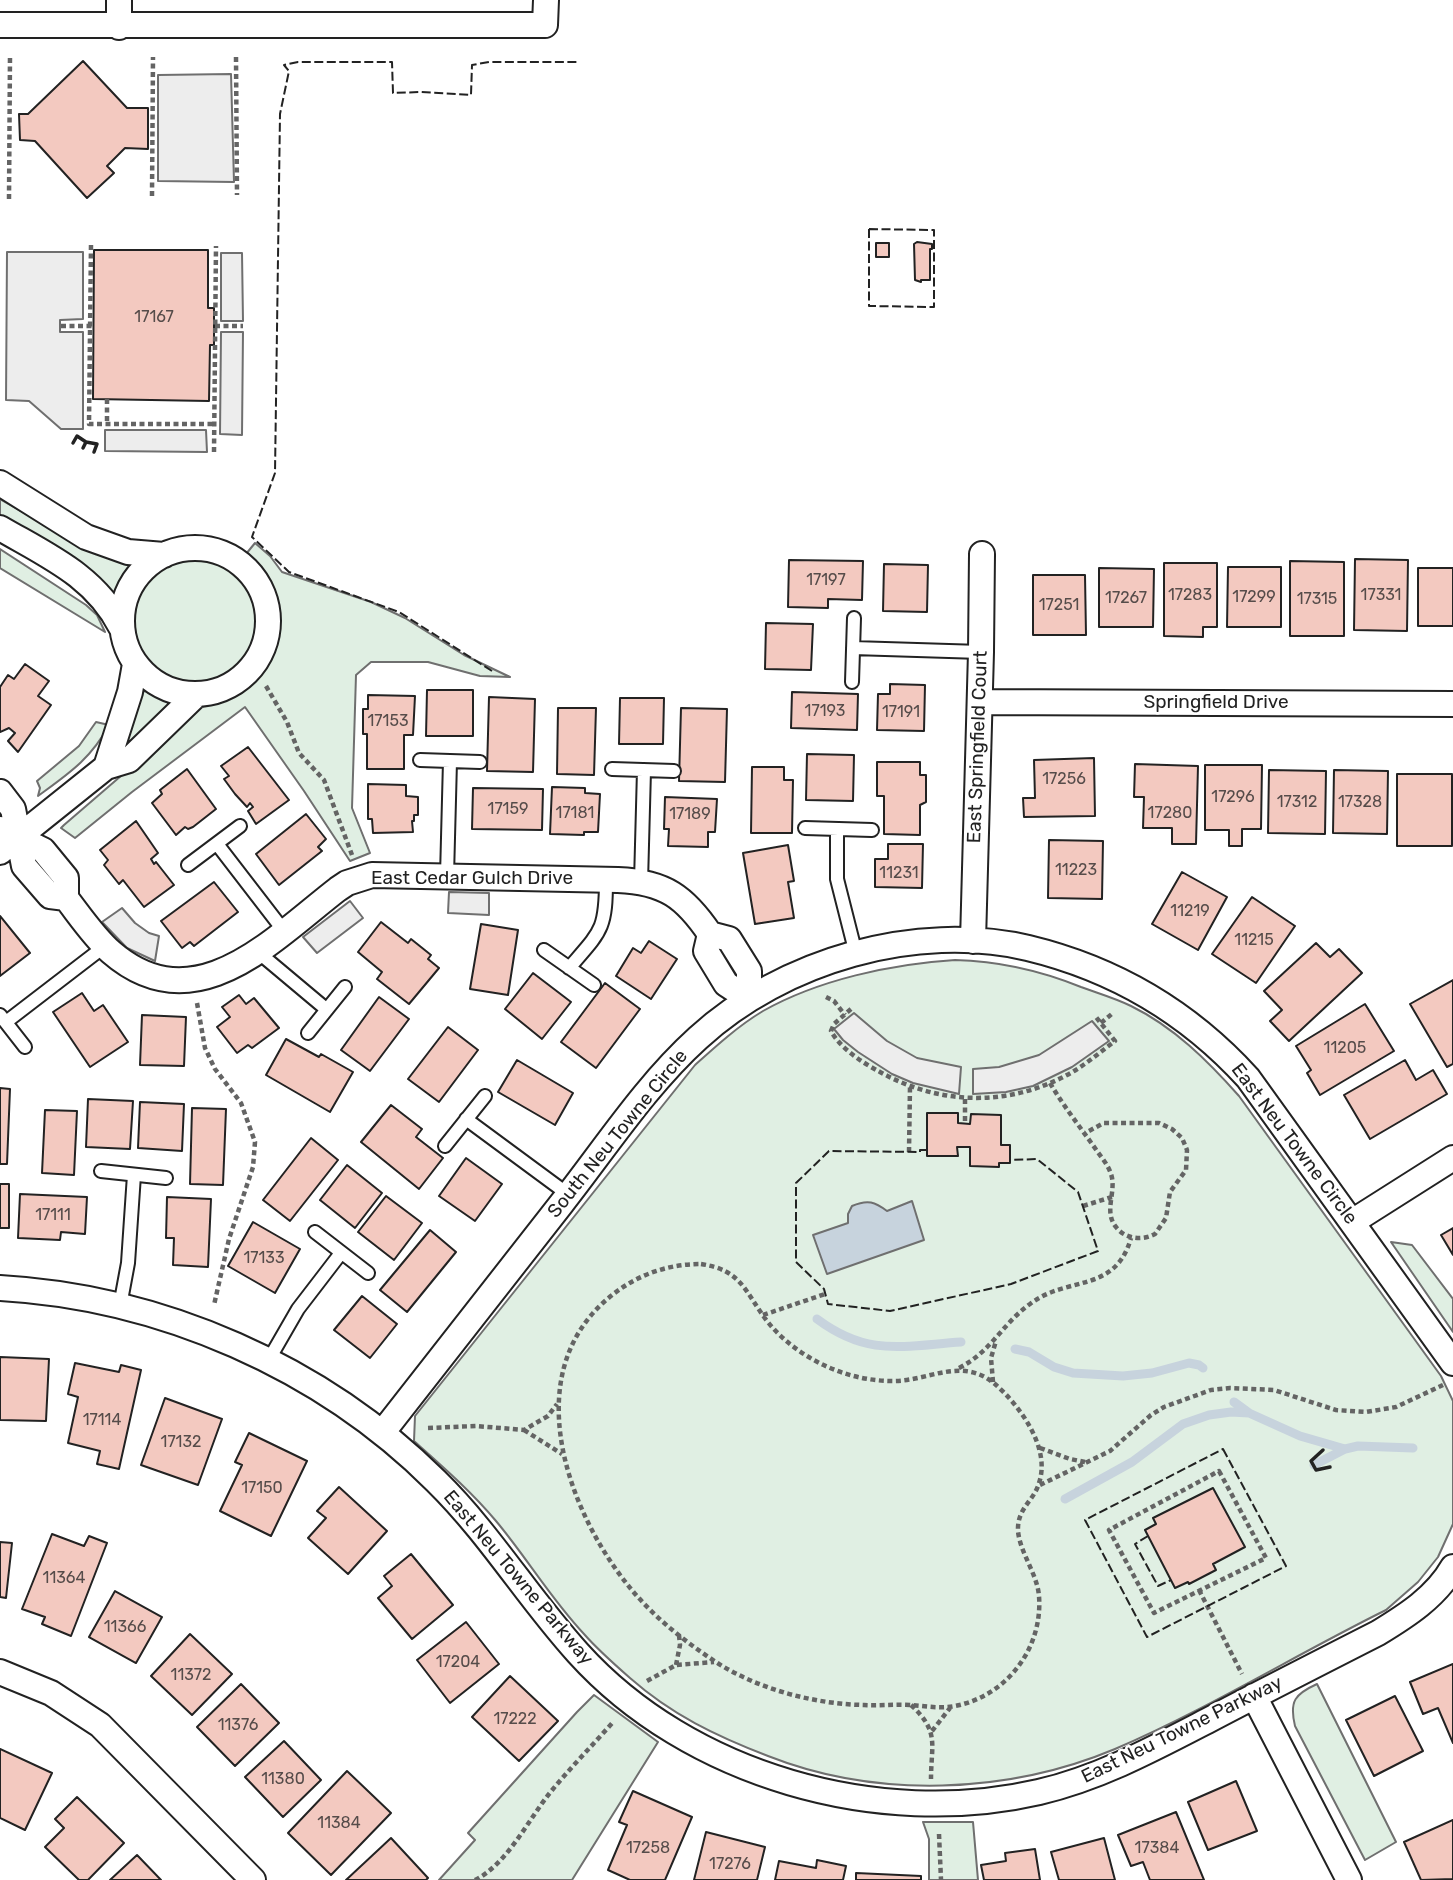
<!DOCTYPE html>
<html>
<head>
<meta charset="utf-8">
<style>
  body { margin:0 }
  canvas { display:block; background:#fff }
</style>
</head>
<body>
<canvas width="1453" height="1880"></canvas>
<script>
const ctx = document.querySelector('canvas').getContext('2d');
ctx.lineJoin = 'round';
function paint(path, color) { ctx.fillStyle = color; ctx.fill(path, 'evenodd'); }
function stroke(path, color, width, dash) { ctx.strokeStyle = color; ctx.lineWidth = width; ctx.lineCap = dash ? 'butt' : 'round'; ctx.setLineDash(dash || []); ctx.stroke(path); }
function write(font, color, halo, rows, align = 'center') {
  ctx.font = font + ' Rubik,sans-serif'; ctx.lineWidth = 5; ctx.setLineDash([]); ctx.textBaseline = 'middle'; ctx.strokeStyle = halo; ctx.fillStyle = color; for (const [text, x, y, turn = 0] of rows) {
    ctx.save(); ctx.translate(x, y); ctx.rotate((+turn || 0) * Math.PI / 180); ctx.textAlign = isNaN(turn) ? turn : align; if (halo) ctx.strokeText(text, 0, 0); ctx.fillText(text, 0, 0); ctx.restore();
  }
}
const green = new Path2D(`
  M0,499L89,550L130,565L117,597L115,599L0,519Z
  M255,543L270,556L282,572L371,602L405,618L464,655L510,677L480,676L428,662H371L356,675L352,808L370,853L350,861L304,791L245,707L132,792L75,838L61,828L64,825L201,707L243,689L256,678L263,668L274,645L276,607L270,584L246,554Z
  M0,549L86,605L97,615L105,632L0,568Z
  M132 621a64 64 0 1 1 128 0a64 64 0 1 1-128 0Z
  M145,691L175,701L130,749H122L142,692Z
  M96,722L109,725C91,759 68,774 38,796L40,788L37,781L79,746Z
  M955,960C1000,961 1039,970 1081,987C1097,993 1115,998 1131,1006C1174,1027 1208,1061 1239,1096L1441,1376L1453,1401V1524L1438,1557L1418,1582L1386,1610C1295,1655 1208,1709 1115,1749C1008,1794 877,1799 768,1756C716,1736 672,1715 630,1678C614,1664 598,1650 584,1634C551,1599 527,1558 496,1521C472,1492 442,1466 414,1441L415,1416L695,1065C716,1046 738,1026 763,1011C818,980 891,964 955,960Z
  M1391,1242L1412,1245L1453,1299V1332Z
  M1317,1684L1396,1842L1365,1860L1295,1726C1289,1701 1295,1694 1317,1684Z
  M594,1695L658,1742L572,1880H439L475,1840L468,1833L577,1712Z
  M923,1822H973L978,1880H929V1839Z`);
const parking = new Path2D(`
  M231,74L234,182L158,181V75Z
  M7,252H83V319L60,320V332H83V429H61L29,401L6,400Z
  M221,253H242L243,321H221Z
  M221,332H243L242,435L220,434Z
  M105,430H206L207,452L105,451Z
  M449,892L489,893V915L448,913Z
  M350,901L363,918L317,953L303,937Z
  M122,908L135,923L149,933L159,936L155,961L127,948L102,922Z
  M854,1013L887,1041L917,1058L961,1067L959,1094L913,1083L892,1074L858,1052L843,1040L834,1029Z
  M1092,1021L1109,1041L1072,1067L1033,1086L1006,1092L973,1094V1069L999,1067L1039,1055Z`);
const water = new Path2D(`
  M912,1201L924,1240L827,1274L813,1235L848,1223V1214L852,1206C868,1199 875,1202 887,1211Z`);
const stream = new Path2D(`
  M817,1319C868,1357 902,1346 961,1342
  M1015,1349L1029,1352L1054,1367L1073,1373L1123,1376L1152,1373L1189,1363L1199,1365L1203,1368
  M1234,1402L1249,1413
  M1314,1465L1345,1449L1358,1446L1413,1448
  M1065,1499L1132,1462L1183,1424L1209,1415L1231,1412L1249,1413L1300,1436L1345,1449`);
const building = new Path2D(`
  M83,61L127,108H148V149L125,148L107,166L114,173L87,198L35,141L20,140L19,114H28Z
  M917,242L932,244V249H930V280H921V282L915,280L914,244Z
  M876,243H889V257H876Z
  M94,250H208V308H214V345H210L209,401L93,399Z
  M1355,559L1408,560L1407,631L1354,630Z
  M789,560L863,561L862,600L828,599V608L788,607Z
  M1290,561L1344,562V636H1290Z
  M1164,563H1217V627H1203V637L1164,636Z
  M884,564L928,565L927,612L883,611Z
  M1228,567H1281V627H1227Z
  M1099,568L1154,569L1153,627H1099Z
  M1418,568H1453V626H1418Z
  M1033,575H1085L1086,635H1033Z
  M766,623L813,624L811,670L765,669Z
  M25,664L49,681L38,696L51,705L18,752L8,741L15,733L9,728L0,732V687L8,675L14,679Z
  M890,684L925,685L924,731L877,730L878,694H890Z
  M427,690H473V736H426Z
  M792,692L858,694L857,730L791,728Z
  M368,695L415,696L413,735H404V769H367V734H363V709H368Z
  M489,697L535,699L533,772L487,771Z
  M620,698H664L663,744H619Z
  M558,708H596L594,775L557,774Z
  M681,708L727,709L725,782L679,781Z
  M248,747L289,800L256,824L248,811L253,807L250,803L247,807L235,794L224,779L229,776L221,766Z
  M807,754L854,755L853,801L806,800Z
  M1094,758L1095,816L1024,817L1023,798H1035L1034,760Z
  M877,762H920V775H926V802L920,805V835L884,834V796H877Z
  M1135,764L1198,766L1196,844H1172V828H1143L1144,797H1134Z
  M1205,765H1262L1261,829H1242V846H1229V830H1205Z
  M752,767H784V780H793L792,833H751Z
  M187,769L216,809L193,827L188,829L185,827L176,835L152,803L162,794L160,790Z
  M1269,770L1326,771L1325,834L1268,833Z
  M1334,770L1388,771L1387,834L1333,833Z
  M1397,774H1452V846H1397Z
  M368,784L406,785V796L418,797V815H414V821H412L413,832L373,833L372,819H368Z
  M552,787L585,788V793L600,794L598,832H584V835L550,834Z
  M473,788L543,789L542,830L472,829Z
  M665,797L717,799L715,832H708V847L668,846L669,829H664Z
  M306,814L326,839L318,847L322,851L279,885L256,854Z
  M136,821L158,853L151,859L154,864L156,862L174,885L144,907L123,880L119,884L104,865L108,860L100,850Z
  M1049,840L1103,841L1102,899L1048,898Z
  M888,844H923L922,888L875,887V859H888Z
  M788,845L794,881L788,882L794,918L755,924L743,853Z
  M1182,872L1227,897L1198,950L1152,924Z
  M214,882L238,912L194,946L190,942L182,948L161,921Z
  M1252,897L1295,926L1256,983L1212,954Z
  M0,916L30,953L0,976Z
  M381,922L408,943L411,939L431,955L428,959L439,968L409,1004L377,979L382,972L358,952Z
  M481,924L518,930L508,995L470,989Z
  M649,941L677,959L651,999L616,976L633,948L641,953Z
  M1316,943L1330,957L1339,949L1362,973L1289,1041L1270,1021L1282,1010L1264,991Z
  M533,973L571,1002L542,1039L505,1009Z
  M1453,980V1064L1447,1067L1410,1004Z
  M605,983L640,1009L596,1068L561,1042Z
  M82,993L94,1011L103,1005L128,1042L90,1067L53,1012Z
  M239,995L246,1004L254,998L279,1028L252,1048L248,1045L237,1053L217,1027L230,1017L222,1007Z
  M379,997L409,1019L370,1071L341,1050Z
  M1365,1004L1394,1051L1320,1095L1307,1073L1311,1070L1296,1046Z
  M142,1015L186,1017L184,1066L140,1065Z
  M448,1027L478,1050L439,1102L408,1079Z
  M286,1039L319,1057L321,1054L353,1072L330,1112L266,1075Z
  M517,1060L573,1093L555,1125L498,1092Z
  M1405,1060L1416,1080L1433,1070L1447,1094L1370,1139L1344,1095Z
  M0,1088L10,1089L7,1164H0Z
  M88,1099L133,1101L130,1149L86,1147Z
  M140,1102L184,1104L182,1151L138,1148Z
  M391,1105L422,1129L416,1137L443,1158L419,1189L361,1142Z
  M192,1108L226,1109L223,1185L190,1184Z
  M45,1110L77,1111L74,1175L42,1173Z
  M927,1113H958V1123L970,1124L971,1114L1001,1115V1145H1010V1163H999V1167L970,1166V1147H957L958,1156H927Z
  M311,1138L338,1160L290,1221L263,1200Z
  M466,1158L502,1184L475,1221L439,1196Z
  M347,1165L382,1193L355,1228L320,1200Z
  M0,1184H9V1228H0Z
  M20,1194L87,1197L85,1234L61,1232L60,1240L18,1238Z
  M386,1196L422,1223L394,1260L358,1232Z
  M167,1197L211,1199L208,1267L173,1265L174,1238H166Z
  M253,1222L300,1249L275,1293L228,1266Z
  M1453,1228V1255L1441,1235Z
  M430,1230L456,1252L407,1312L380,1290Z
  M362,1296L397,1324L370,1358L334,1330Z
  M0,1357L49,1359L46,1421L0,1420Z
  M75,1363L119,1372L121,1365L141,1370L119,1469L97,1464L100,1451L68,1443L78,1397L68,1394Z
  M165,1398L222,1419L198,1485L141,1465Z
  M249,1433L307,1461L271,1536L220,1511L242,1465L235,1462Z
  M339,1487L387,1531L348,1574L308,1538L326,1518L317,1511Z
  M1213,1488L1245,1547L1213,1564L1216,1570L1189,1584L1188,1582L1175,1588L1145,1530L1156,1524L1153,1518Z
  M52,1534L84,1546L89,1536L107,1543L71,1636L42,1624L45,1617L22,1609Z
  M0,1542L12,1543L6,1598L0,1597Z
  M411,1554L453,1605L412,1639L378,1598L392,1586L384,1576Z
  M115,1591L162,1617L136,1663L89,1637Z
  M466,1622L499,1664L450,1703L417,1660Z
  M190,1634L232,1674L192,1715L151,1676Z
  M1453,1664V1743L1438,1708L1423,1714L1410,1682Z
  M510,1676L558,1721L519,1761L472,1717Z
  M241,1684L279,1723L235,1766L197,1727Z
  M1395,1696L1423,1751L1374,1776L1346,1720Z
  M284,1741L321,1780L283,1817L245,1777Z
  M0,1749L52,1773L25,1830L0,1818Z
  M347,1771L391,1813L331,1875L288,1833Z
  M1236,1781L1257,1831L1208,1850L1188,1802Z
  M633,1791L692,1817L665,1880H630L608,1870L627,1825L619,1822Z
  M77,1797L124,1843L88,1880H79L45,1847L64,1828L55,1819Z
  M1176,1812L1204,1880H1150L1143,1862L1131,1866L1118,1835Z
  M1453,1820V1879L1421,1880L1404,1842Z
  M706,1832L765,1847L757,1880H694Z
  M391,1838L428,1878L426,1880H346Z
  M1104,1838L1115,1880H1059L1051,1852Z
  M1035,1849L1040,1880H984L981,1865L1006,1861L1005,1853Z
  M137,1855L161,1880H110Z
  M817,1860L846,1866L843,1880H775L779,1861L816,1868Z
  M856,1873L921,1876V1880H856Z`);
const path = new Path2D(`
  M236,57L237,195
  M152,196L153,57
  M9,199L10,56
  M91,245L89,424H215
  M61,326H93
  M215,326H243
  M107,399V424
  M214,452L216,246
  M266,686L287,722L299,753L324,780L352,855
  M826,997L834,1001L845,1015
  M197,1003L205,1048L215,1069L241,1103L255,1142L253,1167L229,1239L214,1305
  M851,1009L834,1024L831,1031C841,1049 863,1063 880,1072C939,1105 1007,1107 1067,1075C1084,1066 1099,1053 1115,1041L1096,1017
  M1101,1023L1113,1013
  M1050,1083C1064,1107 1081,1128 1097,1151C1102,1158 1108,1165 1111,1174C1117,1192 1103,1211 1116,1227C1125,1239 1142,1241 1155,1234L1166,1218L1170,1192L1186,1170L1187,1150L1182,1138L1172,1129L1159,1123H1104L1085,1133
  M965,1099V1123
  M909,1152L910,1086
  M1083,1206L1112,1197
  M701,1264C742,1270 745,1292 767,1321C778,1335 791,1346 807,1356C833,1372 862,1381 893,1381C930,1381 961,1356 995,1384C1020,1406 1051,1448 1039,1483C1034,1501 1017,1508 1018,1531C1020,1553 1037,1573 1039,1596C1043,1648 1007,1696 955,1706C940,1709 925,1706 910,1705C894,1704 879,1706 864,1705C815,1704 761,1690 719,1664C685,1642 652,1616 627,1584C567,1509 520,1377 605,1301C632,1277 664,1264 701,1264Z
  M763,1315L825,1294
  M959,1368C992,1351 1002,1324 1030,1304C1068,1275 1115,1294 1131,1238
  M993,1382L991,1358L996,1341
  M428,1428L476,1426L524,1430L548,1416L557,1404
  M524,1430L562,1454
  M1040,1448L1070,1459L1085,1462
  M1219,1471L1266,1558L1154,1613L1109,1530Z
  M1040,1485L1110,1451L1151,1415L1164,1407L1211,1390L1230,1388L1274,1390L1336,1410L1366,1412L1396,1407L1443,1385
  M1199,1590L1242,1674
  M676,1665L680,1645L679,1635
  M647,1681L676,1665L714,1662
  M911,1705C940,1732 931,1744 931,1779
  M932,1731L950,1708
  M939,1834L941,1880
  M475,1880C507,1864 527,1822 549,1794C569,1769 592,1746 614,1721`);
const lane = new Path2D(`
  M853,648L981,652
  M852,682L854,618
  M420,760L480,762
  M612,769L674,771
  M805,828L872,830
  M837,829V879L856,954
  M217,844L284,931
  M188,865L240,826
  M447,876L450,761
  M641,882L644,770
  M544,950L594,985
  M258,952L326,1009
  M569,968C601,931 606,930 606,880
  M0,1015L25,1047
  M6,1022L105,946
  M308,1033L345,987
  M466,1119L569,1195
  M445,1146L485,1096
  M101,1171L166,1178
  M315,1232L368,1273
  M120,1306L128,1263L134,1175
  M268,1361L298,1309L341,1253`);
const street = new Path2D(`
  M0,25H545L546,0
  M119,27V0
  M0,483L86,537L128,552L164,555
  M0,528C48,556 95,576 121,627
  M122 621a73 73 0 1 1 146 0a73 73 0 1 1-146 0Z
  M980,702L1453,704
  M106,767L130,692L135,664
  M0,792L13,809L24,866L50,896L66,898
  M0,829L43,850L66,878V898C80,916 94,937 111,952C195,1025 273,939 338,889L347,883L372,875L618,880C665,882 685,897 710,934L729,939L749,971V999
  M0,852L106,767L129,760L196,695
  M710,934L706,951L726,984L749,999
  M973,941L981,652L982,554
  M1352,1222L1453,1158
  M0,1288C161,1297 322,1367 436,1481C490,1534 528,1598 578,1653C689,1776 879,1829 1039,1792C1099,1778 1153,1749 1207,1721C1264,1691 1321,1662 1378,1633C1406,1616 1436,1597 1453,1567
  M382,1433C442,1357 502,1280 562,1203C606,1147 646,1085 698,1038C783,960 916,922 1028,948C1115,969 1188,1012 1248,1078L1453,1363
  M0,1672L51,1693L100,1725L253,1880
  M1254,1696L1349,1880`);
const fence = new Path2D(`
  M869,229L934,230V307L869,306Z
  M492,671L399,612L289,572L252,537L275,473L280,114L289,71L284,65L298,62H392L393,93L421,92L471,95L472,65L489,62H578
  M927,1150H920V1152L829,1151L796,1183V1262L824,1289L828,1304L890,1311L1011,1284L1098,1251L1078,1192L1037,1159L1010,1160
  M1223,1449L1286,1566L1147,1637L1085,1520Z
  M1148,1536L1135,1544L1158,1586L1171,1580`);
const wall = new Path2D(`
  M73,443L77,436L86,442L97,444L94,452
  M83,448L86,442
  M1323,1450L1311,1461L1316,1470L1330,1467`);
const numberNames = [
  ["17167",154,317],
  ["17197",826,580],
  ["17283",1190,595],
  ["17331",1381,595],
  ["17299",1254,597],
  ["17267",1126,598],
  ["17315",1317,599],
  ["17251",1059,605],
  ["17193",825,711],
  ["17191",901,712],
  ["17153",388,721],
  ["17256",1064,779],
  ["17296",1233,797],
  ["17312",1297,802],
  ["17328",1360,802],
  ["17159",508,809],
  ["17181",575,813],
  ["17280",1170,813],
  ["17189",690,814],
  ["11223",1076,870],
  ["11231",899,873],
  ["11219",1190,911],
  ["11215",1254,940],
  ["11205",1345,1048],
  ["17111",53,1215],
  ["17133",264,1258],
  ["17114",102,1420],
  ["17132",181,1442],
  ["17150",262,1488],
  ["11364",64,1578],
  ["11366",125,1627],
  ["17204",458,1662],
  ["11372",191,1675],
  ["17222",515,1719],
  ["11376",238,1725],
  ["11380",283,1779],
  ["11384",339,1823],
  ["17258",648,1848],
  ["17384",1157,1848],
  ["17276",730,1864]
];
const streetNames = [
  ["Springfield Drive",1216,703],
  ["East Springfield Court",978,747,-88],
  ["East Cedar Gulch Drive",472,879],
  ["South Neu Towne Circle",618,1134,-51],
  ["East Neu Towne Circle",1294,1144,53],
  ["East Neu Towne Parkway",518,1578,50],
  ["East Neu Towne Parkway",1182,1730,-26]
];
paint(green, '#e0efe3');
stroke(green, '#6f6f6f', 2);
paint(parking, '#ededed');
stroke(parking, '#6f6f6f', 2);
paint(water, '#c7d3dd');
stroke(water, '#6f6f6f', 2);
stroke(stream, '#c7d3dd', 9);
paint(building, '#f3c9c0');
stroke(building, '#222', 2);
stroke(lane, '#222', 16);
stroke(street, '#222', 28);
stroke(path, '#646464', 4.5, [5, 3.5]);
stroke(lane, '#fff', 12);
stroke(street, '#fff', 24);
stroke(fence, '#222', 2, [9, 3.5]);
stroke(wall, '#222', 3.5);
write('16px', '#564c4a', null, numberNames);
write('19px', '#222', '#fff', streetNames);
</script>
</body>
</html>
